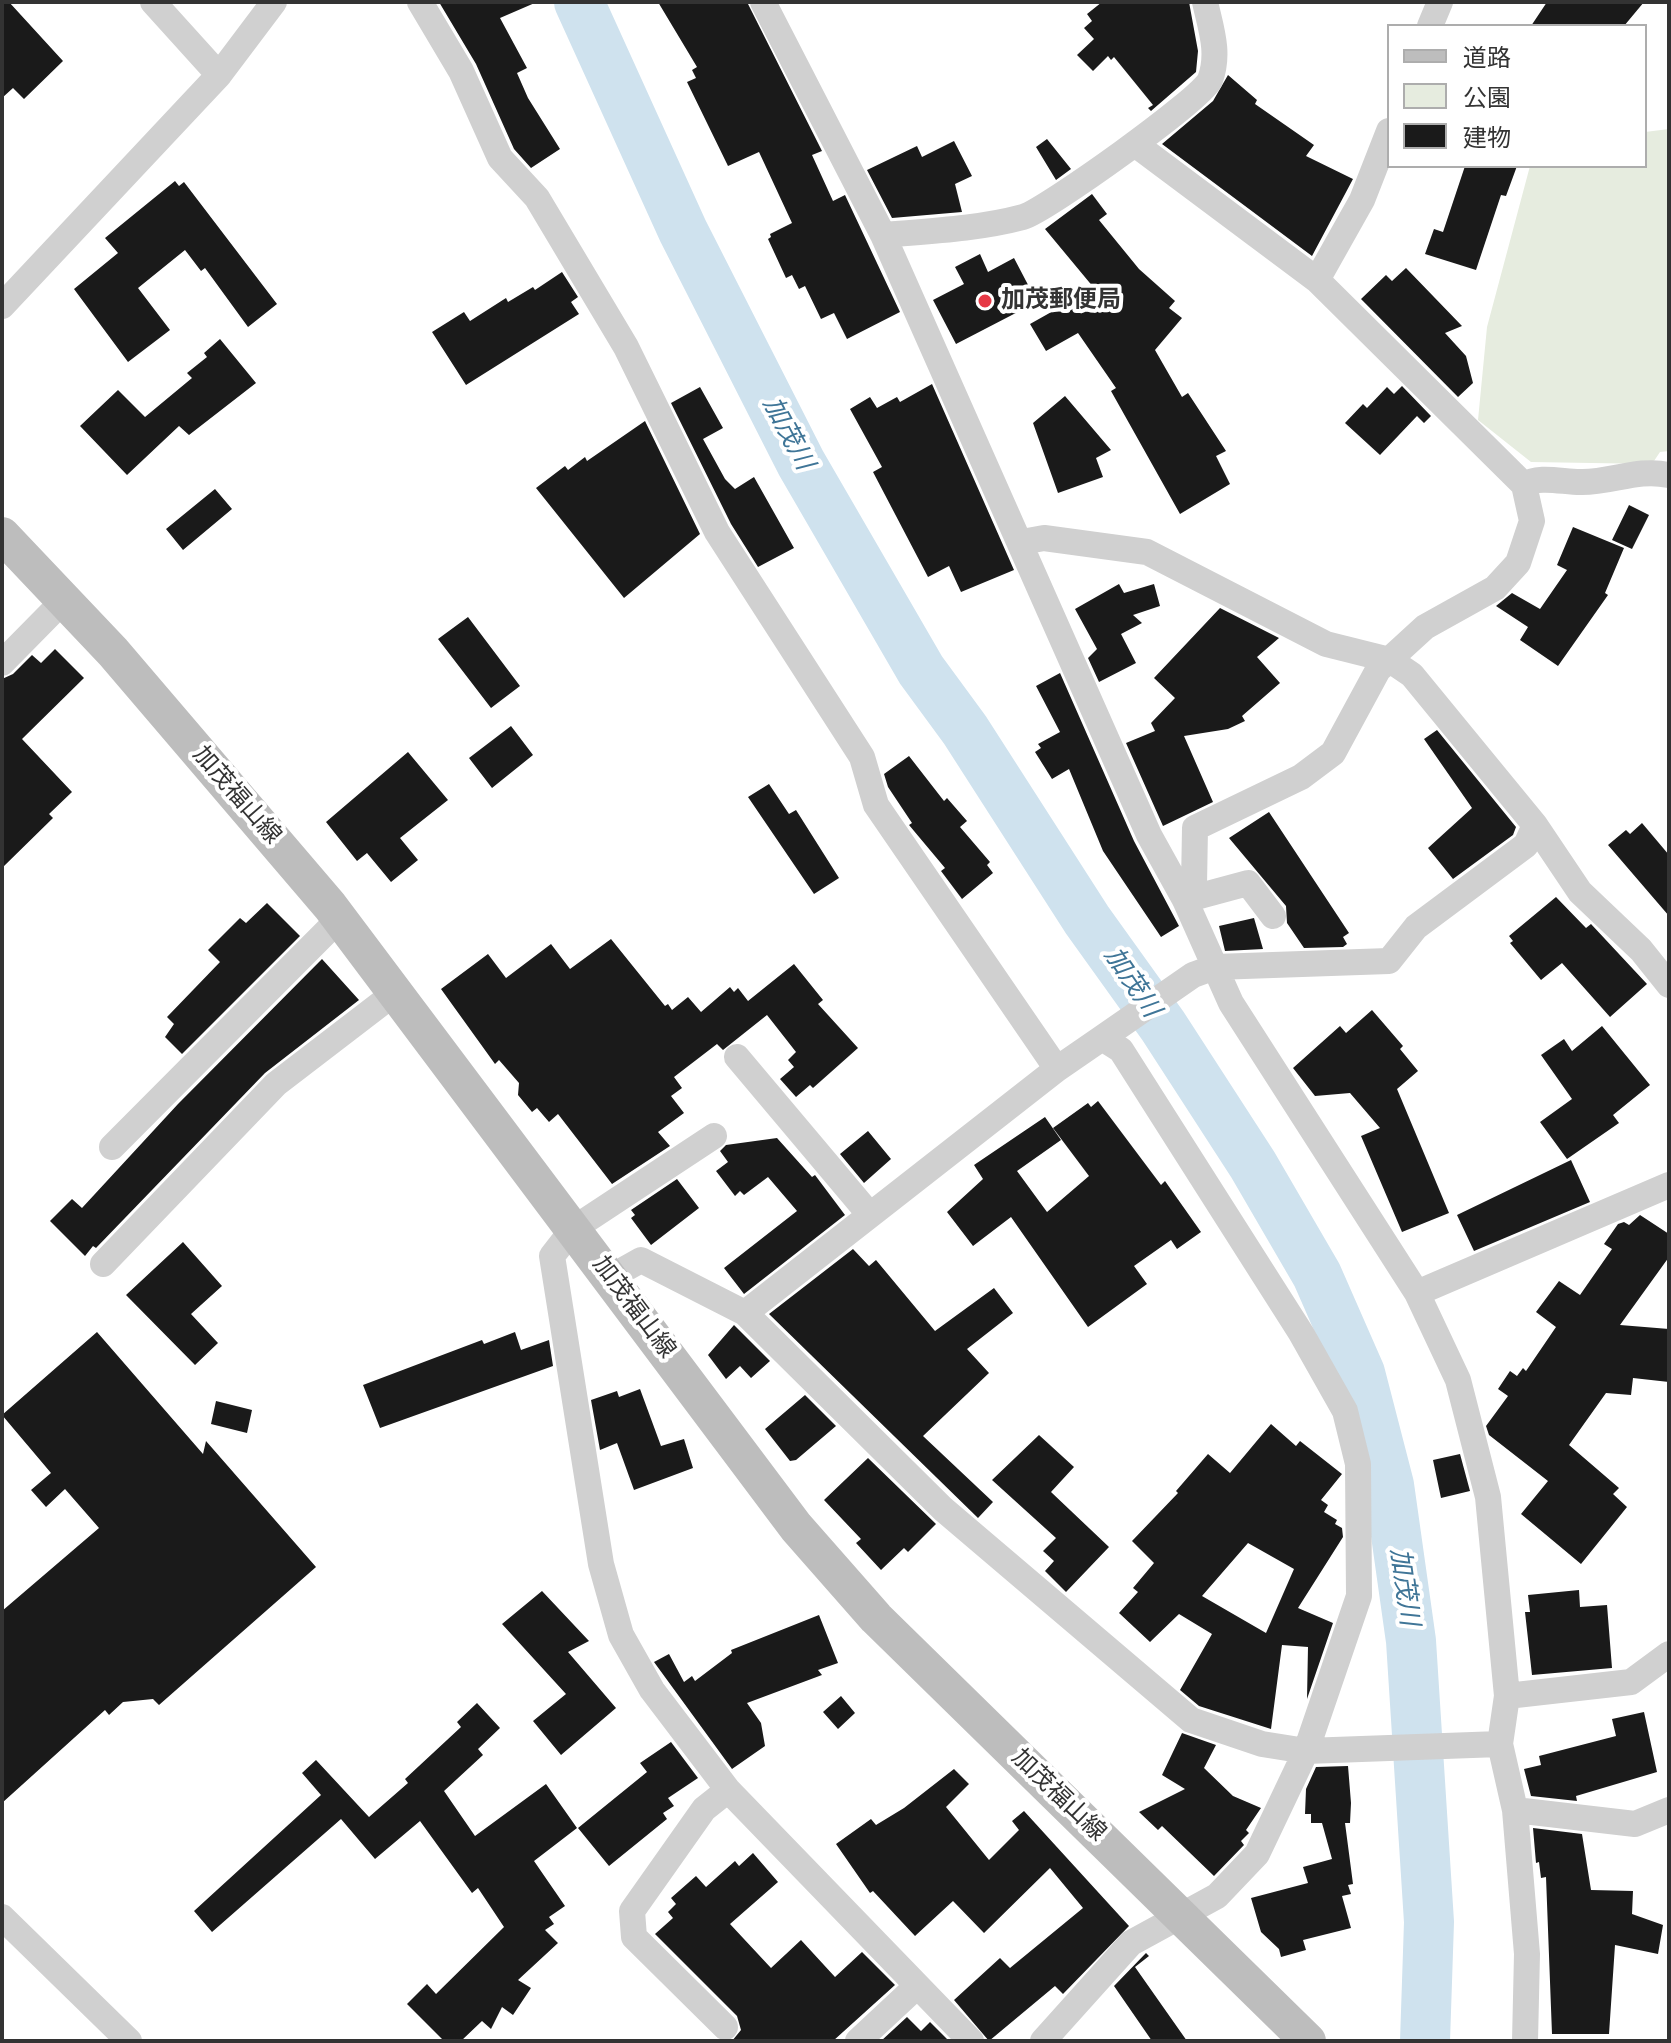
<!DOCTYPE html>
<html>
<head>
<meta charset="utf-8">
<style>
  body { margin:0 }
  #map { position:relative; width:1671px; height:2043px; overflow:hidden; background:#fff; font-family:"Titillium Web","Noto Sans JP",sans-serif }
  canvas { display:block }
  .frame { position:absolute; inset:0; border:4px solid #333; pointer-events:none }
  .legend { position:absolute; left:1387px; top:24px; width:260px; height:144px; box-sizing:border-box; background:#fff; border:2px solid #adadad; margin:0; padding:10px 14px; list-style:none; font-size:24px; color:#333 }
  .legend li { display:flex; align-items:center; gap:16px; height:40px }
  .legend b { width:40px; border:2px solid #adadad }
</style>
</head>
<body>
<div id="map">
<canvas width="1671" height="2043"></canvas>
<div class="frame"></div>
<ul class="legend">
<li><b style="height:10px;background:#bdbdbd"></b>道路</li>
<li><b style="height:22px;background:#e6ecdf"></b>公園</li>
<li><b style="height:22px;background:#1a1a1a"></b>建物</li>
</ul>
</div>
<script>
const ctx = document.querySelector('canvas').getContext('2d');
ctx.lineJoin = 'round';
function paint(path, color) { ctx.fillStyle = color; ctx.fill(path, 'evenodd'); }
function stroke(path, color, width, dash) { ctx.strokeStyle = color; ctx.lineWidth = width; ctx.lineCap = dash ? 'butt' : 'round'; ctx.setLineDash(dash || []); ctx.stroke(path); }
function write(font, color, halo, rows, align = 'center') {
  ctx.font = font + ' "Titillium Web","Noto Sans JP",sans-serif'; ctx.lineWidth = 8; ctx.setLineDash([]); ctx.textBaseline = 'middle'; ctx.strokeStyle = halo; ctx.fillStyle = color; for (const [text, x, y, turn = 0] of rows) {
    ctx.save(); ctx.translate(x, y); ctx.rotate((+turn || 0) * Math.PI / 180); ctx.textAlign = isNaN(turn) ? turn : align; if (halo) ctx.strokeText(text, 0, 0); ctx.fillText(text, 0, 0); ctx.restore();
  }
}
const green = new Path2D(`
  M1669,129V451L1660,452L1652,464L1531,462L1478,420L1487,327L1530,166H1645V132Z`);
const river = new Path2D(`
  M579,2L683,231L801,463L921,670L965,730L1087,920L1163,1026L1253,1165L1317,1275L1360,1373L1389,1485L1411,1641L1429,1922L1425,2041`);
const building = new Path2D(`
  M2,2H9L63,61L24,99L13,88L2,98Z
  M439,2H537L500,18L527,68L517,73L528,98L560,149L531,168L514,149L476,64Z
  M658,2H747L822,151L812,155L833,201L845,195L900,312L847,339L834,313L821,319L805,286L799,289L792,275L786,278L768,239L771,237L770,234L792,223L759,152L728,166L687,82L696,78L692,70L697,67Z
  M1102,2H1189L1198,51L1196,72L1151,111L1148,108L1153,105L1114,57L1111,60L1108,56L1093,71L1077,55L1094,39L1084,28L1092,21L1087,14Z
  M1547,2H1644L1624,26H1531Z
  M1228,75L1257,100L1255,104L1314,145L1306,156L1353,179L1312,256L1162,144L1213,101Z
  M1047,139L1071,169L1056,180L1036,147Z
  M954,141L972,176L955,184L962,212L892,218L867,170L917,146L922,157Z
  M1465,166H1517L1506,196L1501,195L1476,270L1425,254L1434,229L1443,232Z
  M175,181L179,186L184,182L277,304L248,327L205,268L201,271L185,250L138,288L170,330L128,362L74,289L118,253L105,238Z
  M1092,194L1107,214L1099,220L1139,269L1175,301L1169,308L1182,318L1155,350L1182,397L1188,393L1226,451L1216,456L1230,484L1180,514L1111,391L1116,388L1078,333L1046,351L1030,324L1094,288L1045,229Z
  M980,254L988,272L1014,258L1037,302L956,344L933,300L964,284L955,267Z
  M1406,268L1462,326L1445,333L1466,356L1473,383L1458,397L1361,299L1386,275L1392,281Z
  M562,272L578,297L571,302L579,314L466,385L432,332L464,312L470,321L506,298L508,302L533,287L535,290Z
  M220,339L256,383L189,435L179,426L127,475L80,426L118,390L145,417L192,378L187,373L207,357L204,353Z
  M932,384L1014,570L961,592L949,566L928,577L873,472L882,467L850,409L870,397L877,408L897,397L900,402Z
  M1402,386L1431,416L1424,423L1417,416L1380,455L1345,423L1363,404L1367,408L1387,387L1394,394Z
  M700,387L723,428L703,439L725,479L735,489L754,477L794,548L758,567L731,524L671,403Z
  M1065,396L1111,450L1096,458L1103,477L1058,493L1033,423Z
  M645,421L700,534L624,598L536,488L565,466L568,470L585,457L587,461Z
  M215,489L232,509L183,550L166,529Z
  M1629,505L1649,515L1632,549L1612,540Z
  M1573,527L1624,548L1605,593L1608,595L1558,666L1520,640L1528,627L1496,606L1512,593L1540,609L1567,570L1557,565Z
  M1119,584L1124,593L1154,584L1160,606L1133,615L1142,623L1121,634L1136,663L1099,682L1088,658L1097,649L1075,609Z
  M1220,608L1279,638L1257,657L1280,683L1242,716L1245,721L1228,729L1184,736L1213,802L1163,826L1126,743L1155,731L1151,723L1175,698L1154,678Z
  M468,617L520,686L491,708L438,639Z
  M55,649L84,678L22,739L72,792L49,814L53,818L2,868V679L13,674L32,655L41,663Z
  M1060,673L1134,841L1179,926L1161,937L1103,851L1069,769L1052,779L1035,752L1041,748L1038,744L1060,732L1036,686Z
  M511,726L533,755L492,788L469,758Z
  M1437,730L1516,827L1513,835L1453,879L1428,848L1472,808L1424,739Z
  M408,752L448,800L400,838L418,860L391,882L367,853L357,861L326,822Z
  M909,756L944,801L947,798L967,821L960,827L990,862L987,865L993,873L962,899L941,871L945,868L909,825L912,823L888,787L884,774Z
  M769,784L789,814L796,810L839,878L814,894L748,797Z
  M1269,812L1349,933L1343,937L1347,944L1343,947L1304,948L1287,923L1286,906L1229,838Z
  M1642,823L1669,855V916L1608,845L1626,830L1630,834Z
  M1556,897L1586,928L1591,924L1647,984L1610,1017L1562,963L1541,980L1510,943L1513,941L1509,936Z
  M267,903L300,936L182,1054L165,1037L174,1024L167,1017L220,962L208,950L240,918L246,923Z
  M1254,918L1263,949L1225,951L1219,926Z
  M611,939L665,1006L668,1004L672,1010L688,997L701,1012L730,987L734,992L738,988L748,1001L794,964L823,1000L818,1004L858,1048L813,1088L810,1085L796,1097L780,1079L794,1067L788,1060L796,1052L767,1015L723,1050L717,1044L674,1077L682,1088L671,1096L684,1113L658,1132L670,1146L612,1184L558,1114L549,1122L537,1108L532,1112L518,1095L519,1083L499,1060L495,1064L441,989L488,954L506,978L551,944L570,969Z
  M322,959L359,1000L265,1073L96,1248L93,1246L85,1256L50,1221L72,1199L82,1208L178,1104Z
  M1372,1010L1403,1046L1400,1049L1418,1071L1397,1089L1449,1213L1402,1232L1361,1136L1380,1128L1350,1093L1315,1096L1293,1068L1340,1026L1346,1033Z
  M1602,1026L1650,1085L1613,1115L1619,1123L1567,1159L1540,1122L1572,1099L1541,1055L1564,1039L1572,1051Z
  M1098,1101L1161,1185L1165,1181L1201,1232L1177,1249L1171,1240L1134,1266L1147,1284L1088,1327L1011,1217L973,1246L947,1212L983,1179L974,1165L1045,1117L1061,1140L1017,1171L1047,1212L1089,1176L1053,1128L1088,1103L1091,1107Z
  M868,1131L891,1159L864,1183L840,1154Z
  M777,1138L812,1177L815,1175L845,1215L744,1294L724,1268L797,1211L768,1177L744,1195L740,1191L735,1196L716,1171L728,1162L720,1151L726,1145Z
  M1571,1160L1590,1202L1474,1251L1457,1215Z
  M677,1179L699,1208L651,1245L631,1218L635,1215L631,1210Z
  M1640,1215L1669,1234V1257L1620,1325L1669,1329V1382L1633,1378L1631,1395L1606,1393L1569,1445L1619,1488L1613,1494L1627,1507L1581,1564L1521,1514L1548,1481L1489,1435L1486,1426L1508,1396L1498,1389L1510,1371L1517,1376L1523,1368L1526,1371L1556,1327L1536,1312L1559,1281L1580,1295L1612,1249L1604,1244L1618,1224L1624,1222L1629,1225Z
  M183,1242L222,1286L191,1314L218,1343L195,1365L126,1295Z
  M853,1249L869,1266L876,1260L935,1331L994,1288L1013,1313L967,1349L989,1373L923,1436L993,1502L978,1518L769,1314Z
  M734,1325L770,1361L751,1378L740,1366L726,1379L708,1355Z
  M97,1332L203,1454L206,1441L316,1567L159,1705L153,1699L123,1702L109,1715L105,1710L2,1803V1611L99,1528L65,1489L46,1507L31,1490L51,1473L2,1415Z
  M515,1332L521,1350L549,1340L553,1366L380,1428L363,1385L482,1340L484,1344Z
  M640,1389L661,1446L684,1439L693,1468L634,1490L617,1443L600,1450L591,1400L617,1391L619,1397Z
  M805,1395L836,1426L796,1460L790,1461L765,1429Z
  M216,1401L252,1410L247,1433L211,1424Z
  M1271,1424L1296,1446L1300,1441L1342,1474L1321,1500L1328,1505L1324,1512L1337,1520L1335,1524L1342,1528L1343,1537L1298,1608L1333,1623L1307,1699L1308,1647L1282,1645L1271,1729L1199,1706L1180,1690L1212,1634L1179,1614L1150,1642L1119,1613L1138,1592L1133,1588L1154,1563L1132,1541L1178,1493L1176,1491L1208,1454L1230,1473ZM1248,1543L1294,1569L1266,1633L1202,1596Z
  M1039,1435L1074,1467L1051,1492L1109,1547L1066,1592L1045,1571L1054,1561L1043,1551L1056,1538L992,1480Z
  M1460,1454L1470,1491L1441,1498L1433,1460Z
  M868,1458L936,1524L908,1552L904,1548L881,1570L856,1543L861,1539L824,1500Z
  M1579,1590L1580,1607L1607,1605L1612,1668L1532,1675L1525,1612H1530L1528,1595Z
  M542,1591L589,1641L568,1652L616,1708L561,1755L533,1721L566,1694L502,1624Z
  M819,1615L838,1663L818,1670L822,1675L747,1703L761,1723L765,1746L732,1769L654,1662L669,1654L684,1682L692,1676L695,1681L732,1653L731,1650Z
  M841,1696L855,1713L838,1729L823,1712Z
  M477,1703L500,1728L478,1749L483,1755L444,1791L475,1836L546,1784L577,1828L534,1861L565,1906L549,1917L554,1924L545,1930L558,1943L518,1980L531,1988L513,2015L502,2007L491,2029L482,2021L461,2041H444L407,2004L427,1984L436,1994L504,1927L478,1888L472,1893L420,1821L375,1859L341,1819L212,1932L194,1911L321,1795L302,1773L316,1760L369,1817L408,1783L405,1779L461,1727L457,1722Z
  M1644,1712L1657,1772L1576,1796L1577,1801L1531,1796L1524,1769L1541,1765L1539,1756L1616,1736L1612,1719Z
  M1182,1733L1216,1745L1204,1768L1233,1796L1261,1808L1246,1830L1249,1833L1241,1841L1244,1845L1214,1876L1162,1826L1158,1830L1139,1812L1185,1789L1162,1775Z
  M671,1742L698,1778L668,1798L674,1806L663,1813L667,1819L609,1866L578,1828L647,1772L640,1763Z
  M1348,1766L1351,1803L1350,1823H1345L1353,1884L1348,1885L1351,1894L1342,1896L1351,1928L1303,1940L1306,1950L1281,1957L1279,1949L1261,1932L1251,1898L1308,1883L1303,1867L1332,1859L1322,1823H1311V1814H1305L1306,1789L1316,1767Z
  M954,1769L969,1784L946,1807L989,1860L1019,1830L1012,1821L1024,1811L1129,1926L1063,1994L1055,1986L989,2041L954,2000L1000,1958L1010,1968L1083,1908L1050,1868L984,1933L953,1901L915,1936L873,1891L870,1893L836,1844L871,1819L876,1825L904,1808Z
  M1533,1828L1582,1834L1591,1890L1633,1891L1632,1914L1663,1925L1658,1954L1615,1945L1609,2034H1552L1546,1877L1541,1878L1539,1862L1536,1863Z
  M753,1853L778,1882L730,1924L771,1968L801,1940L835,1977L862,1952L895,1985L833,2041H732L741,2030L737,2016L655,1934L673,1918L668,1912L676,1904L671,1898L696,1876L706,1887L735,1861L739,1866Z
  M1146,1953L1149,1956L1135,1967L1187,2041H1152L1114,1986Z
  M907,2017L921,2031L930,2022L949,2041H881Z`);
const minor = new Path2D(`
  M153,2L219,75
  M420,2L461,71L500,158L537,198L626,347L717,532L862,757L876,805L1057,1069
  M763,2L883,235L1149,835L1185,900L1231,1003L1417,1293L1458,1380L1488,1497L1507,1696L1500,1744L1515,1810L1527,1954L1525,2041
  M1430,26L1440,2
  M1135,144L1317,280L1524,485L1532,521L1518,563L1495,588L1425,627L1378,670L1333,753L1301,777L1195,828L1194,885L1185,900
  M883,235C930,231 978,229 1023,217C1045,211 1203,98 1210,80C1220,53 1211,29 1205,2
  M1317,280L1362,200L1389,131
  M2,306L219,75L274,2
  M1524,485C1539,475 1562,482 1580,482C1611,483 1637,468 1669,475
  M1022,542L1044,538L1147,552L1326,644L1390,660L1412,675L1535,825L1580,892L1641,950L1669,985
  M2,663L64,600
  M1185,900L1248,883L1273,916
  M1102,1038L1193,975L1215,967L1389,961L1416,927L1526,845L1535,825
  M737,1057L870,1215
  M714,1136L573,1229L552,1256L601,1564L621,1635L652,1690L728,1790L971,2041
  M112,1147L340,918
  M103,1264L276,1084L396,992
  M609,1278L641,1260L745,1313L943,1509L1191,1720L1262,1744L1306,1751L1500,1744
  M1417,1293L1669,1185
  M745,1313L1057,1069L1102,1038L1121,1050L1301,1333L1345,1411L1358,1464L1359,1596L1306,1751L1257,1854L1217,1896L1131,1943L1043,2041
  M1507,1696L1631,1682L1669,1654
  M1515,1810L1635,1824L1669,1810
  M2,1917L129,2041
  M725,2027L634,1937L632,1911L704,1809L728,1790
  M858,2041L917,1986`);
const secondary = new Path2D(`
  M2,535L113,652L330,906L796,1527L876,1618L1308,2041`);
const markers = [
  [985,301,8,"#e63946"]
];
const poiNames = [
  ["加茂郵便局",1001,301]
];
const streetNames = [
  ["加茂福山線",236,796,49],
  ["加茂福山線",633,1308,53],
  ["加茂福山線",1058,1796,44]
];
const waterNames = [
  ["加茂川",787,434,62],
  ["加茂川",1131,983,56],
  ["加茂川",1403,1587,82]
];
paint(green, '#e6ecdf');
stroke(river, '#cfe2ee', 50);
paint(building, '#1a1a1a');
stroke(minor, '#d0d0d0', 26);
stroke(secondary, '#bdbdbd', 36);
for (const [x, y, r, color] of markers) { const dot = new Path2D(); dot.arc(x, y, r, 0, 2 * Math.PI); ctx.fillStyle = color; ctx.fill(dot); stroke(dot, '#fff', 3); }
write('bold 24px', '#333', '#fff', poiNames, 'left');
write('24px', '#333', '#fff', streetNames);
write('italic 26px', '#3f7597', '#fff', waterNames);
</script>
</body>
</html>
